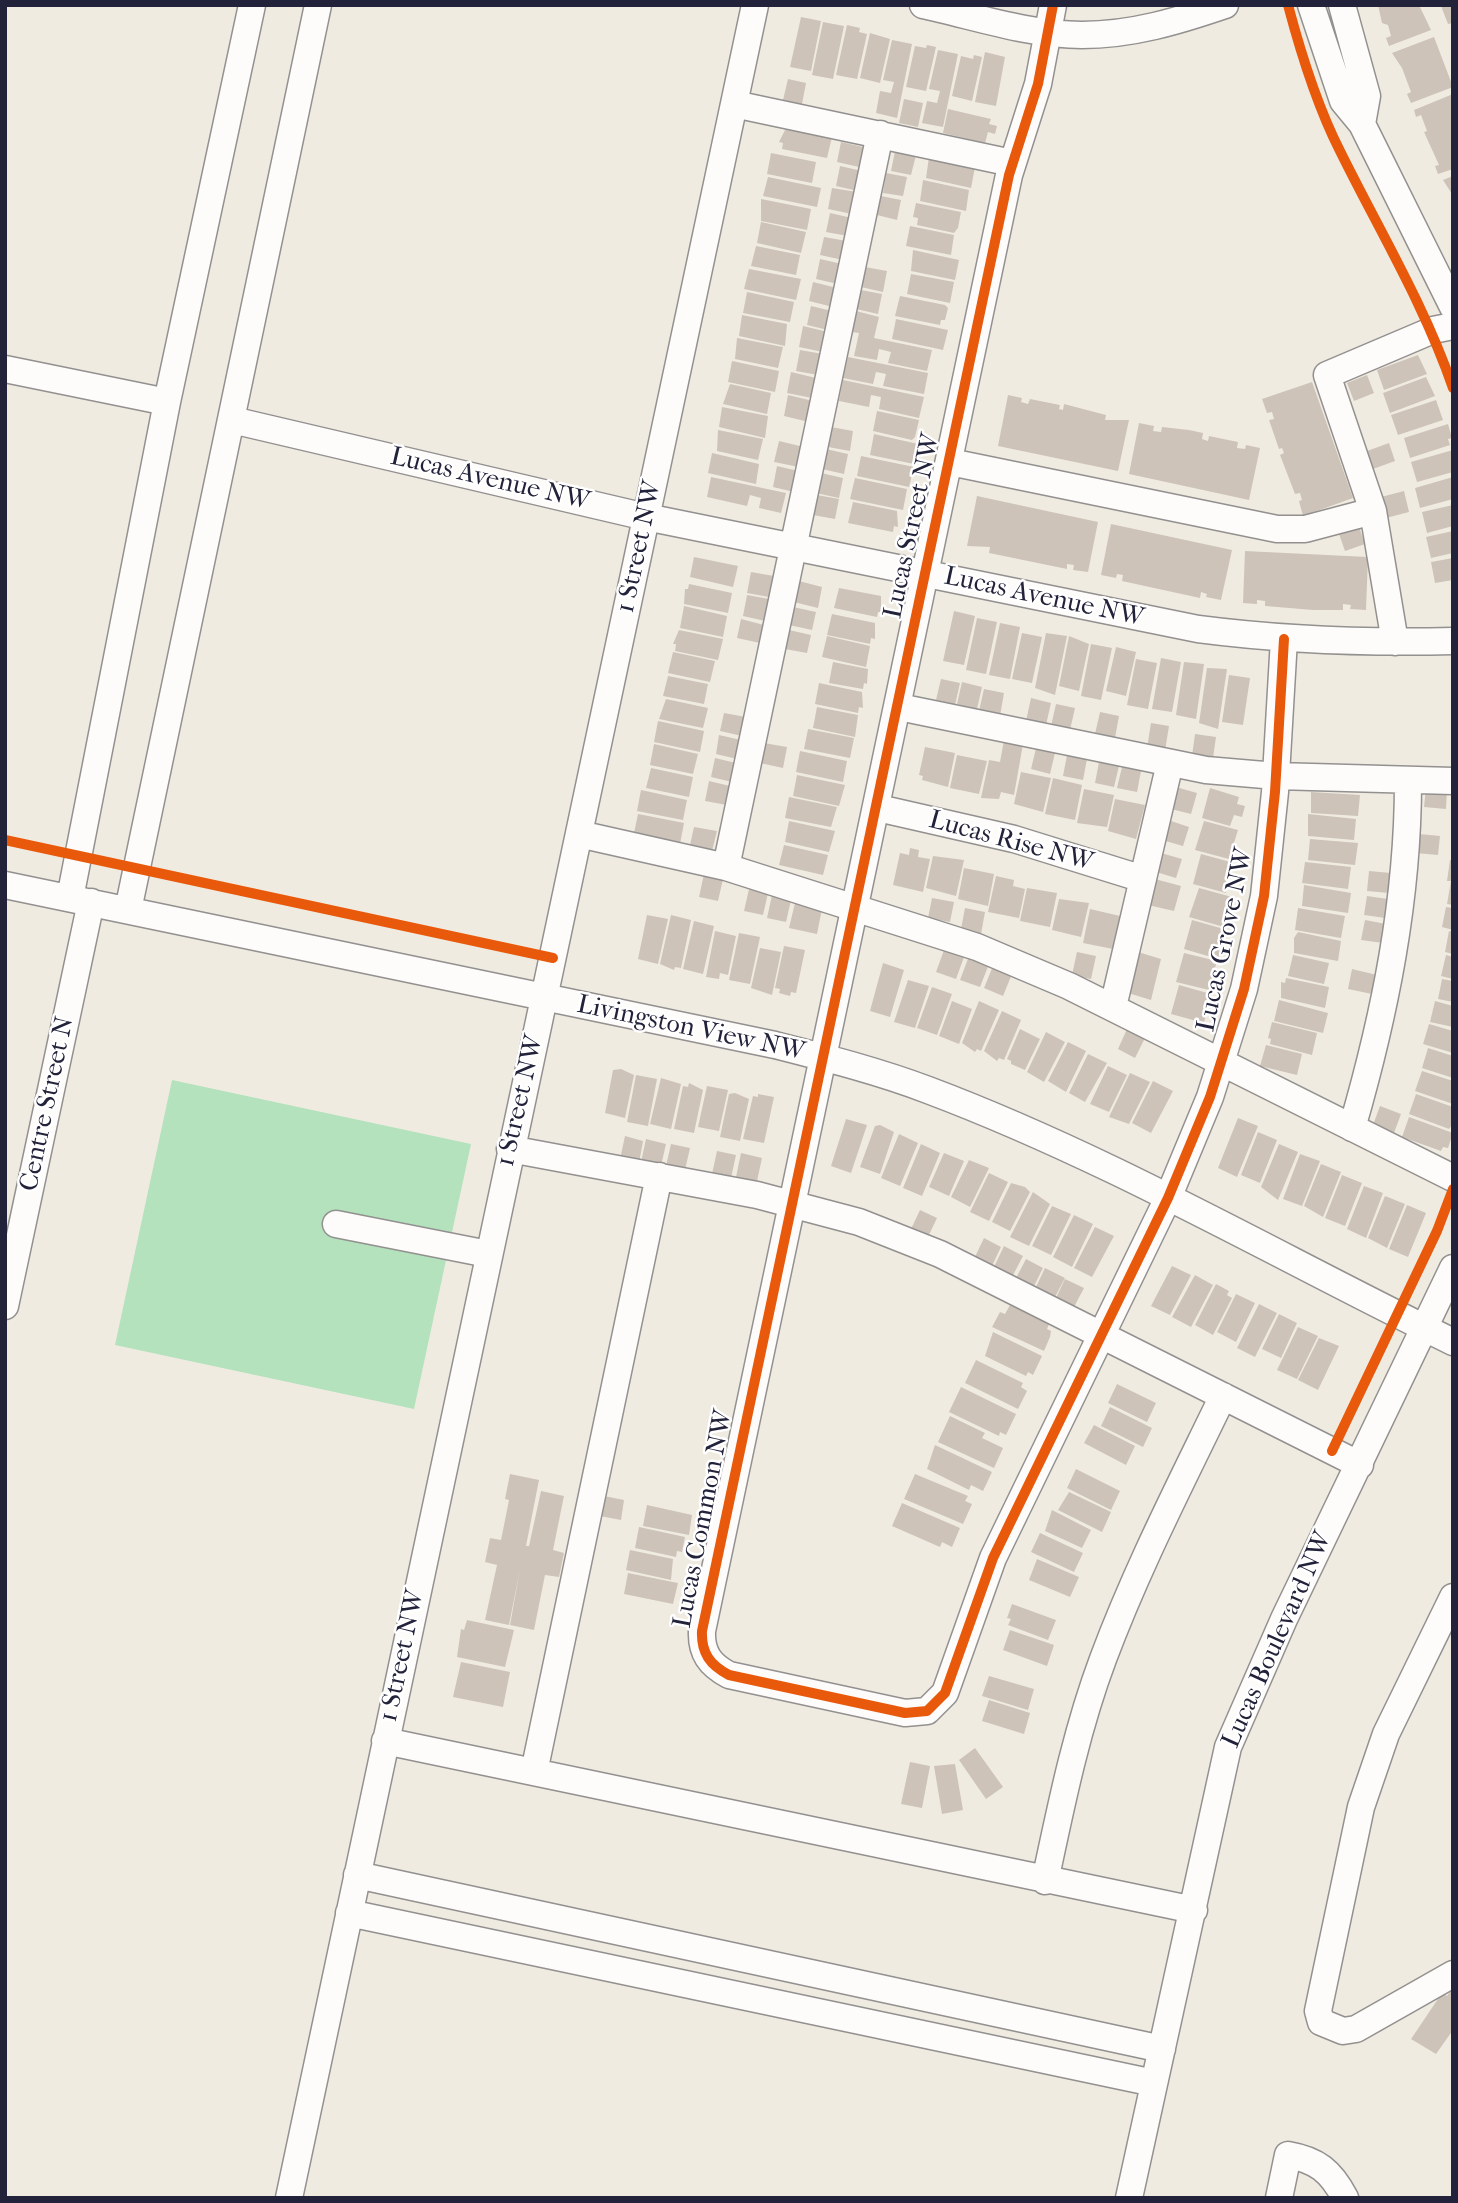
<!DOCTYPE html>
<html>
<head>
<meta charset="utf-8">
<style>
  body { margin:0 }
  #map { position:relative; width:1458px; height:2203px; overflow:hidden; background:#f0ebe1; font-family:"IM FELL French Canon",serif }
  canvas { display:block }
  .frame { position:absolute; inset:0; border:7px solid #22223b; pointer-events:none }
</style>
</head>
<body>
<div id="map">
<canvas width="1458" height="2203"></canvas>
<div class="frame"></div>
</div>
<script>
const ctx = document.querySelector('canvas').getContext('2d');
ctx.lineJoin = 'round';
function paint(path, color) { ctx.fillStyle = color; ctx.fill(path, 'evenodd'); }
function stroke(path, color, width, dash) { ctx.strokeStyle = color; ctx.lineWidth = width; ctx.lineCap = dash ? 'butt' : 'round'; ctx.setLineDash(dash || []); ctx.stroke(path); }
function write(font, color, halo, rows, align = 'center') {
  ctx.font = font + ' "IM FELL French Canon",serif'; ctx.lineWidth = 5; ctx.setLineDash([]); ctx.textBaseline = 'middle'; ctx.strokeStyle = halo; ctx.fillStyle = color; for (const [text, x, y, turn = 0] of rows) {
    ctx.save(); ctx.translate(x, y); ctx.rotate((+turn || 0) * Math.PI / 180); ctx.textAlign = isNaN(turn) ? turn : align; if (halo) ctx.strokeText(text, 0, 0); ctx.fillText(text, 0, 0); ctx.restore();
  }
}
const green = new Path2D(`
  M172,1080L471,1144L414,1409L115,1345Z`);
const building = new Path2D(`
  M1378,5H1419L1431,30L1389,46L1386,38L1391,36L1388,25L1382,23Z
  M1453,5V23L1448,24L1441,6Z
  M801,17L821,21L811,71L790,67Z
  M823,22L844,26L833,79L812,75Z
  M847,25L860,28L859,32L867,34L857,79L836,75Z
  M870,33L890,39L880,83L860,78Z
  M1434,37L1453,87L1411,103L1407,94L1411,92L1402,68L1392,53Z
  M892,40L912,44L897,118L876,113L880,91L891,93L894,82L883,80Z
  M927,45L936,47L926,91L906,87L915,46L926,48Z
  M938,50L958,54L943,127L922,123L927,101L937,103L940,91L929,89Z
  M985,52L1005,57L996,106L975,102Z
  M974,55L982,57L972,101L952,96L961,56L973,59Z
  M788,79L806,83L802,104L783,100Z
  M1453,94V169L1438,174L1435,166L1439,165L1424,132L1427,131L1421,115L1416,117L1414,110Z
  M904,99L923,103L918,127L899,123Z
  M948,109L991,119L989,124L997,126L995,134L988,132L985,143L943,133Z
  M786,128L832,137L827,158L782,149L783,143L779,142Z
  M841,142L863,147L859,167L837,162Z
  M895,151L916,155L911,175L891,171Z
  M771,153L816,162L812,183L767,174Z
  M929,157L975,167L971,188L926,178Z
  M840,166L862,171L858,191L836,186Z
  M886,173L907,177L903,196L883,193Z
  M1453,176V194H1452L1443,180Z
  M768,177L821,188L817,207L763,196Z
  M923,180L969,190L966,211L920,201Z
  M832,188L857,192L852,214L828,209Z
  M881,196L901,200L897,220L877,215Z
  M761,199L811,209L807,230L761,221Z
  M916,203L961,212L958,228L954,233L917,225L918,218L913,217Z
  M830,213L852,218L848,236L826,232Z
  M761,222L806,232L801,253L757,243Z
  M910,226L954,235L951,255L906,246Z
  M824,237L847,241L843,260L820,255Z
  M756,246L800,255L796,275L751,266Z
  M913,250L959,260L955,280L911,271Z
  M820,259L842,264L838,284L816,279Z
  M865,267L887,271L883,292L861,287Z
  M749,269L801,279L796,300L744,289Z
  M911,274L954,282L950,303L907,294Z
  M813,282L837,288L833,307L809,301Z
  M861,290L882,294L878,314L856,309Z
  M747,292L794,302L790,322L743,313Z
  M900,296L945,305L948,308L945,320H941L940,325L895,316Z
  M811,306L832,311L828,330L807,325Z
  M856,311L879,317L874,338L932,350L927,371L888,363L891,352L879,349L877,360L854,356L859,333L851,332Z
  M742,315L787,324L785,346L739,336Z
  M896,319L948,330L943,350L892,339Z
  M803,326L828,332L823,352L799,347Z
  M737,338L783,347L778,368L735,359Z
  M800,350L823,354L818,375L796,371Z
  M1418,355L1427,374L1384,390L1377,370Z
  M848,357L928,373L924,394L883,386L886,374L876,372L873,384L843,378Z
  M732,361L779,371L775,392L728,382Z
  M791,372L816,378L812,398L787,393Z
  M1367,375L1374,393L1354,401L1347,383Z
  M1426,377L1435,396L1390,413L1383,393Z
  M843,380L924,397L919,418L879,409L881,397L871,395L869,407L839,401Z
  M1312,382L1353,498L1303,516L1299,501L1302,500L1300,493L1295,494L1280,455L1284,453L1282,448L1279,449L1269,420L1274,419L1272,412L1267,413L1262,399Z
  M730,384L771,393L767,414L723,404Z
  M788,395L813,401L809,422L784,416Z
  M1008,395L1022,398L1021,402L1028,404L1030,399L1060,405L1059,409L1063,410L1064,404L1106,415L1105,420H1129L1118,471L998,446Z
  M1436,400L1443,420L1398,435L1391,415Z
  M722,407L768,416L765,438L719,427Z
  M877,411L919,420L915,437L912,440L873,431Z
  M1139,423L1154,426L1153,431L1161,432L1162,427L1189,430L1203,433L1202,439L1208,441L1209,436L1238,442L1237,448L1245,449L1246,445L1260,448L1249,500L1129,474Z
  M1448,424L1452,438L1448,439L1450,445L1410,458L1404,438Z
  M831,427L853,431L850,451L828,447Z
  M718,430L763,439L758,460L717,451Z
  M874,434L918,444L914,464L870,455Z
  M779,441L804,447L799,467L774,462Z
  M1389,443L1395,461L1373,469L1367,451Z
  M826,449L848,454L844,474L822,469Z
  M1453,450V472L1417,482L1411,462Z
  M712,453L759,464L756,484L708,473Z
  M861,456L914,467L909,487L857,476Z
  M777,466L798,471L794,492L773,487Z
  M821,473L843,478L839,498L816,493Z
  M711,477L786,493L781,513L759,508L761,498L750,495L747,506L707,497Z
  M1453,477V499L1420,508L1415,488Z
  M855,478L907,489L903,510L850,499Z
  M1404,491L1409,512L1386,518L1381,497Z
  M817,495L839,499L835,519L813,515Z
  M977,496L1098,522L1088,572L1073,570L1074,565L1067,564V569L989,553L990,547L967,546Z
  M853,502L897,511L898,527L894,526L893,532L848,523Z
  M1453,505V526L1427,533L1422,512Z
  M1111,524L1232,550L1221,600L1206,597L1207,594L1201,592L1200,598L1122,581L1123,575L1117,574L1116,578L1101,575Z
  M1358,524L1365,544L1345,551L1338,531Z
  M1453,531V553L1431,558L1426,537Z
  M1245,551L1368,557L1366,610L1350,609L1351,605L1343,604V610H1313L1265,606V601L1257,600V604L1243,603Z
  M694,557L738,566L733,587L690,577Z
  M1453,558V580L1435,583L1431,562Z
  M751,572L774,576L769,597L747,593Z
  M799,581L822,587L818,608L794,602Z
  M689,584L732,593L728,613L684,604L685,589H688Z
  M839,588L881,596V612H878L877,617L834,608Z
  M747,595L769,599L765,621L743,616Z
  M684,606L727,616L723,637L680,628Z
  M793,607L816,612L812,630L789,625Z
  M954,611L975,616L964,665L943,661Z
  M832,614L875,623V639L871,638L870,644L827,635Z
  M977,618L997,622L986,674L966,670Z
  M741,619L764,625L760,643L737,638Z
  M1000,623L1020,627L1010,679L989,675Z
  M679,630L723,639L718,660L675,651L676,644H673Z
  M789,630L811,635L807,653L785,649Z
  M1022,633L1042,637L1032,683L1012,679Z
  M1046,633L1067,636L1055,695L1035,688Z
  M827,636L870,646L866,667L822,657Z
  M1069,636L1089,644L1079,691L1059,686Z
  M1091,644L1112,648L1101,700L1081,696Z
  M1116,647L1136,652L1126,696L1106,691Z
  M673,652L715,661L710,682L668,673Z
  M1161,658L1181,662L1172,712L1152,709Z
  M1136,659L1157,663L1148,709L1127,705Z
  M833,662L868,669L867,684L864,683L863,689L829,683Z
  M1184,662L1204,664L1196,719L1176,715Z
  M1207,668L1227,669L1218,729L1199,723Z
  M1229,675L1250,678L1243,725L1222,722Z
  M668,676L708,684L704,704L663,696Z
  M941,679L960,683L955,705L936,700Z
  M962,682L982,687L977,709L957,704Z
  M819,683L862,692L863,708L859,707L858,713L815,704Z
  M984,689L1004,693L1000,716L979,711Z
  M1031,698L1051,703L1046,725L1026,721Z
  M666,699L708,708L703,728L659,719Z
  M1056,704L1075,708L1070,730L1051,726Z
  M817,707L858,715L855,737L813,728Z
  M1100,712L1119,716L1115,738L1095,734Z
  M724,713L746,717L742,736L720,731Z
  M658,721L704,731L700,752L654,742Z
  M1151,723L1169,726L1165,751L1147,748Z
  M808,729L854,738L850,758L804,749Z
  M1195,734L1216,737L1213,758L1192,756Z
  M719,735L741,740L737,759L716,754Z
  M1004,740L1023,744L1014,795L1001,792L999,799L981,798L989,760L1000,762Z
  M764,743L787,747L783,768L760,763Z
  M654,744L698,754L693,774L650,765Z
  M925,747L955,753L948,787L922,780L923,776L919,775Z
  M1036,748L1055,753L1050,774L1031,769Z
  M800,751L847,761L843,782L796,772Z
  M957,755L987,761L979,794L950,788Z
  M1067,755L1087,759L1083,780L1063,776Z
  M715,758L736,763L732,782L711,777Z
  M1099,762L1119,766L1114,787L1095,783Z
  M1122,767L1141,771L1137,792L1117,788Z
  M651,768L693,777L689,797L646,788Z
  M1021,772L1051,778L1043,812L1014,804Z
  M797,775L845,785L839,806L793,796Z
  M1053,778L1082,785L1075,820L1045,814Z
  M709,781L730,786L727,805L705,801Z
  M1176,787L1197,793L1191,814L1171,809Z
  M1210,788L1239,797L1237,804L1245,806L1242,817L1234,815L1230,826L1202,818Z
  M1426,788L1447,789L1446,809L1424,807Z
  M1084,789L1114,795L1107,827L1077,823Z
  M641,790L687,800L683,820L637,811Z
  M1311,792L1360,795L1358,816L1311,813Z
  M789,797L837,807L831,827L785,818Z
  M1115,799L1145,805L1136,839L1108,831Z
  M638,814L684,823L680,844L634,833Z
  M1308,814L1356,819L1354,840L1308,836Z
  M1168,820L1189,827L1183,846L1162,840Z
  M789,821L835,831L829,852L785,842Z
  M1204,821L1238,830L1229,859L1195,850Z
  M694,827L717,831L712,851L690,845Z
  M1419,834L1440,836L1438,855L1416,853Z
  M1310,839L1358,843L1355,865L1308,860Z
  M784,845L828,855L823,875L779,865Z
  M910,848L919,850L918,857L930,859L923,892L893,885L900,853L909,855Z
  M1161,853L1182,859L1176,878L1156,872Z
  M1201,854L1234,863L1226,893L1193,884Z
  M933,856L964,860L956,896L926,888Z
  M1450,860H1453V905L1447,904L1451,881H1447Z
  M1305,862L1351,867L1348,889L1302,883Z
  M964,868L994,874L988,906L958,899Z
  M1369,871L1391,873L1389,893L1367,891Z
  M704,874L723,879L718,901L699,897Z
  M996,876L1014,880L1013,886L1025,889L1019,918L988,912Z
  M1155,879L1181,886L1174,911L1148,905Z
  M1304,885L1351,893L1348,913L1302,906Z
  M1027,888L1057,893L1050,927L1020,921Z
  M1199,888L1232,897L1224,927L1189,917Z
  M749,889L768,893L763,915L744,911Z
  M772,895L791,900L786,922L767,918Z
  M1367,896L1388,899L1385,918L1364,915Z
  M932,898L954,902L950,922L928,918Z
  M1059,899L1089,903L1081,937L1052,930Z
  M795,903L822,909L817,934L789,928Z
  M1446,907L1453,908V930L1442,927Z
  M965,908L985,912L981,934L961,929Z
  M1298,908L1345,916L1341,938L1295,930Z
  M1090,909L1120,916L1113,949L1083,943Z
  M647,915L668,919L658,964L638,959Z
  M671,915L691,920L681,968L675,967L674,970L660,964Z
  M1192,920L1224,929L1218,959L1184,949Z
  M1365,920L1386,924L1383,943L1361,940Z
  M694,921L714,926L703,974L683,969Z
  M715,931L736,936L728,975L720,973L719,979L706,977Z
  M1449,931L1453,932V954L1445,952Z
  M1298,932L1341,941L1338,961L1294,953V938Z
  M739,933L760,937L750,984L729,980Z
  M784,946L805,950L796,993L791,992L790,996L779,993L780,989L775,988Z
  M760,948L781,952L772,995L751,988Z
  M944,950L964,957L956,979L936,972Z
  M1077,952L1096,956L1091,979L1072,975Z
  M1138,952L1161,959L1151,1000L1128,993Z
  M1184,953L1217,961L1209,990L1176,982Z
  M1293,955L1329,963L1324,984L1288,976Z
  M1446,955L1453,957V979L1441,976Z
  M969,956L989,964L980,987L960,980Z
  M883,963L904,970L890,1017L870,1011Z
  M993,966L1012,974L1003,996L984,988Z
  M1352,969L1377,975L1372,994L1348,989Z
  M1286,978L1329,987L1325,1008L1281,998V982L1285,983Z
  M1442,979L1453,981V1002L1438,999Z
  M908,980L929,986L915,1028L894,1022Z
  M1179,985L1211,994L1204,1023L1171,1014Z
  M932,987L952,994L937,1035L917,1028Z
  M1279,1000L1328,1013L1323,1033L1274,1021Z
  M952,1001L972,1009L959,1044L939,1036Z
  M979,1001L999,1010L981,1051L977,1049L975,1052L962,1043Z
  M1435,1001L1453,1006V1027L1430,1022Z
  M1002,1011L1021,1020L1004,1060L999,1058L997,1061L984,1051Z
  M1272,1022L1317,1033L1312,1055L1270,1044L1271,1039L1268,1038Z
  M1429,1024L1453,1031V1053L1423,1044Z
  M1020,1029L1040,1039L1025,1070L1011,1064V1061L1007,1059Z
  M1127,1029L1145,1038L1135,1058L1118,1049Z
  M1046,1032L1065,1042L1044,1082L1027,1072Z
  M1068,1042L1086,1051L1066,1092L1048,1081Z
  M1266,1045L1302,1054L1297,1075L1260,1066Z
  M1428,1048L1453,1056V1078L1422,1068Z
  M1088,1054L1107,1063L1085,1102L1069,1093Z
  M1108,1066L1127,1075L1109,1112L1090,1104Z
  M621,1069L634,1075L625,1118L605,1113L613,1070Z
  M1422,1071L1453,1081V1104L1415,1091Z
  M1130,1073L1150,1082L1129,1124L1109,1117Z
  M636,1075L657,1079L648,1126L627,1122Z
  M661,1078L681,1084L671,1129L650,1124Z
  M1153,1081L1173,1091L1151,1133L1132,1123Z
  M689,1083L703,1090L694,1133L674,1129L683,1086L688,1087Z
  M707,1086L728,1090L719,1131L698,1127Z
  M735,1093L749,1099L740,1141L720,1137L729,1094Z
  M758,1094L774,1097L764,1143L743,1139L753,1096L758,1097Z
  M1416,1094L1453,1107V1124L1449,1129L1409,1114Z
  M1380,1106L1401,1114L1394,1133L1373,1125Z
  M1409,1117L1453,1133L1448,1148L1443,1147L1441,1151L1402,1137Z
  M1238,1118L1258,1126L1237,1177L1218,1168Z
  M846,1119L867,1125L851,1173L831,1166Z
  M880,1125L894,1132L880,1174L860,1167L875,1126Z
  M1258,1132L1277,1140L1260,1183L1241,1175Z
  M899,1134L918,1143L900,1186L881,1178Z
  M625,1136L643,1141L639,1163L620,1159Z
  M646,1139L666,1144L661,1166L641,1162Z
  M671,1144L690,1148L685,1170L666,1166Z
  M921,1144L940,1153L922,1196L903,1188Z
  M1279,1144L1298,1152L1278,1200L1261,1187Z
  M717,1151L736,1155L731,1178L712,1174Z
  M741,1153L762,1158L757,1181L736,1177Z
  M944,1153L964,1161L949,1196L929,1187Z
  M1300,1154L1320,1161L1302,1206L1283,1199Z
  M969,1160L989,1168L970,1207L951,1197Z
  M1321,1164L1341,1172L1323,1217L1304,1206Z
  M989,1173L1008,1182L989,1221L970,1212Z
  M1342,1175L1362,1183L1345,1226L1325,1218Z
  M1011,1183L1025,1187L1030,1192L1010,1231L992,1222Z
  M1364,1186L1383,1193L1366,1238L1347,1229Z
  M1033,1192L1050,1204L1029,1246L1010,1237Z
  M1385,1196L1405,1204L1387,1248L1368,1238Z
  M1407,1205L1426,1213L1408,1257L1389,1249Z
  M1052,1206L1071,1214L1051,1255L1032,1246Z
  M920,1210L937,1218L928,1237L911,1229Z
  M1074,1215L1093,1224L1072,1267L1053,1257Z
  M1095,1227L1114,1236L1092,1277L1074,1268Z
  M984,1238L1001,1247L991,1268L974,1259Z
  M1004,1246L1023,1256L1011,1279L993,1269Z
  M1026,1259L1043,1268L1033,1288L1015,1280Z
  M1172,1266L1191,1275L1170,1315L1151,1306Z
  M1045,1268L1065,1278L1054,1299L1035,1289Z
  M1195,1275L1213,1285L1191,1327L1172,1317Z
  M1065,1279L1084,1288L1073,1309L1055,1300Z
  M1216,1284L1229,1291L1227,1295L1232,1298L1213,1335L1195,1325Z
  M1236,1294L1255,1303L1236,1342L1217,1332Z
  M1259,1304L1277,1313L1255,1357L1237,1348Z
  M1010,1305L1049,1324L1047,1329L1051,1331L1050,1337L1044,1351L992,1327L1000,1312L1005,1314Z
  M1279,1314L1297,1323L1281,1358L1262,1349Z
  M1298,1327L1318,1336L1297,1379L1277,1370Z
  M993,1332L1042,1356L1033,1375L1028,1372L1026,1376L985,1356Z
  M1319,1338L1339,1346L1318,1390L1298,1380Z
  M976,1360L1023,1383L1021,1387L1027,1391L1018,1409L965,1383Z
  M1117,1384L1156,1403L1147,1422L1108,1403Z
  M961,1387L1016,1414L1006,1435L1000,1432L999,1436L949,1412Z
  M1110,1407L1152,1428L1143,1447L1101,1426Z
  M950,1416L985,1433L982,1438L1003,1448L994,1468L938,1442Z
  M1094,1425L1135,1446L1126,1465L1084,1443Z
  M935,1445L992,1472L983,1491L971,1485L969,1490L927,1469Z
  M1076,1469L1120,1491L1111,1510L1067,1488Z
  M510,1474L539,1480L526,1546H529L541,1491L564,1496L553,1550L564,1553L559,1577L545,1575L534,1630L510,1625L520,1569L509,1625L485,1620L497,1565L485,1562L490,1538L501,1540L509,1500L505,1499Z
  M915,1474L968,1496L965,1501L972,1504L963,1524L904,1499Z
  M1069,1492L1111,1512L1102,1532L1058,1510Z
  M604,1496L624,1500L621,1520L600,1516Z
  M902,1503L960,1528L952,1547L942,1542L940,1547L892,1526Z
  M647,1505L692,1515L689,1535L643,1526Z
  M1052,1510L1091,1530L1082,1548L1045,1531Z
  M639,1527L685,1537L682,1552L677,1551L676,1557L635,1548Z
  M1040,1533L1083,1553L1074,1572L1031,1552Z
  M630,1550L673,1559L671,1580L626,1570Z
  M1037,1559L1079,1577L1070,1597L1029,1580Z
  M628,1573L678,1583L673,1604L624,1594Z
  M1012,1604L1056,1620L1048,1640L1008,1625L1011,1619L1007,1618Z
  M467,1620L514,1630L505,1667L457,1657L461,1629L464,1630Z
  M1010,1630L1054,1645L1047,1666L1003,1650Z
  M461,1662L510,1672L503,1707L453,1697Z
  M989,1676L1034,1689L1028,1710L982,1696Z
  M989,1700L1030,1713L1024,1734L982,1721Z
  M975,1748L1003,1787L986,1799L959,1760Z
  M910,1762L930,1766L922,1808L901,1804Z
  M955,1764L963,1810L942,1814L934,1766Z
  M1453,1988V2030L1436,2054L1411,2039L1442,1993L1447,1996Z`);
const minor = new Path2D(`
  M923,5C974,16 1029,35 1082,35C1132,35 1178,21 1225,5
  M1053,5L1038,84L1009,175L702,1631C701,1653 710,1665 729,1675L905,1713L927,1711L945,1693L993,1558L1168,1198L1210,1097L1244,989L1264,896L1275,792L1284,639
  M1311,5L1343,101L1362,124L1453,307
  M1342,5L1367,96L1362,124
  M734,104L1012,163
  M5,369L167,402
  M232,420L646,517L1198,629C1283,640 1367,643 1453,641
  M950,462L1277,529H1305L1373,511
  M1395,642L1373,511L1327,375L1433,330L1453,326
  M899,707L1206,770L1276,776L1453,781
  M878,808L1014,839L1143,879
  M579,834L726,867L977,947L1069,986L1453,1178
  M726,867L880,134
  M5,885L775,1045C826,1058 878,1071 928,1090C1109,1158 1279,1257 1453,1342
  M70,898L167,402L252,5
  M128,910L318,5
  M1113,1007L1170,763
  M1352,1128C1385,1014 1408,900 1408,782
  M510,1149L757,1195L859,1222L940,1254L1360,1465
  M336,1224L488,1254
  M5,1306L91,902
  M1453,1597L1386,1734L1361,1807L1318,2011L1321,2022L1343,2031L1356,2029L1453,1974
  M385,1741L1194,1910
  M534,1772L659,1176
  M357,1875L1162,2049
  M1045,1881C1061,1806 1076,1731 1103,1659C1137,1568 1181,1483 1223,1396
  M349,1913L1154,2083
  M289,2198L755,5
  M1129,2198L1228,1747L1284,1619L1453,1268
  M1279,2198L1288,2155C1317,2160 1331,2171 1345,2198`);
const cycleway = new Path2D(`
  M1053,5L1038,84L1009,175L702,1631C701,1653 710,1665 729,1675L905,1713L927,1711L945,1693L993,1558L1168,1198L1210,1097L1244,989L1264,896L1275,792L1284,639
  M1288,5C1301,54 1317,106 1340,151C1379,230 1424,304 1453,388
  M5,840L553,958
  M1332,1451L1437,1231L1453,1189`);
const streetNames = [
  ["Lucas Avenue NW",490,480,13],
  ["Lucas Street NW",913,526,-78],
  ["1 Street NW",640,547,-78],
  ["Lucas Avenue NW",1044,598,12],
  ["Lucas Rise NW",1011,842,15],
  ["Lucas Grove NW",1226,940,-78],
  ["Livingston View NW",691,1029,12],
  ["1 Street NW",521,1101,-77],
  ["Centre Street N",48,1104,-78],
  ["Lucas Common NW",704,1519,-79],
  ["Lucas Boulevard NW",1278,1640,-66],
  ["1 Street NW",403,1656,-78]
];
paint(green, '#b4e2bd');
paint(building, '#cdc3b9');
stroke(minor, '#939090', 29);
stroke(minor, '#fdfcfa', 26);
stroke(cycleway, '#e8590c', 10);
write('26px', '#22223b', '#fff', streetNames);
</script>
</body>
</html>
